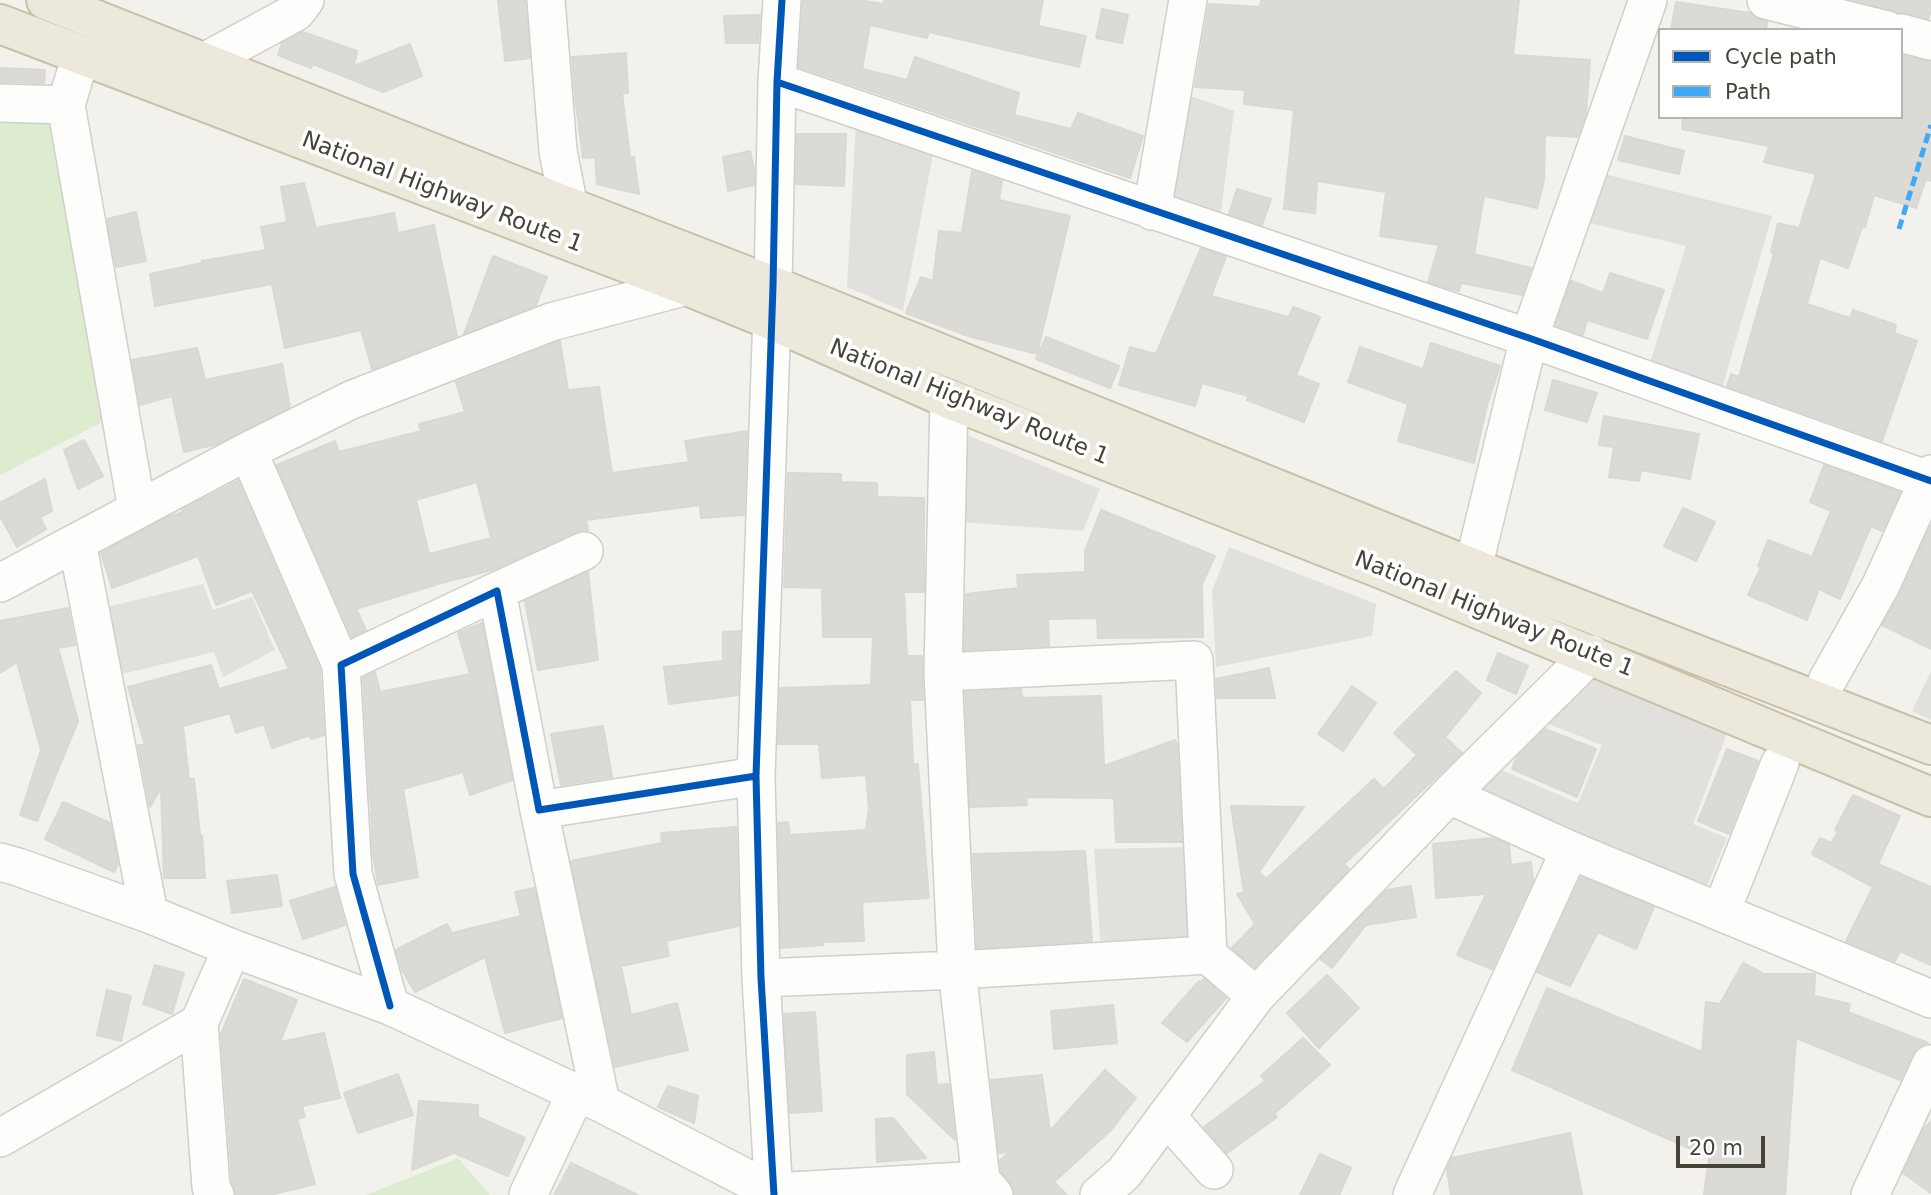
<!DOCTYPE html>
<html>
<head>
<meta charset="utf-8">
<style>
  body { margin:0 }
  #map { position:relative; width:1931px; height:1195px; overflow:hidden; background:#f2f1ec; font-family:"DejaVu Sans",sans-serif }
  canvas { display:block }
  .legend { position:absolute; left:1658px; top:28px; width:245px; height:91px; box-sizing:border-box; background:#fff; border:2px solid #b6b4af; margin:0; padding:9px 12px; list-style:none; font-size:21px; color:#484338 }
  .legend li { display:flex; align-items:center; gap:14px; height:35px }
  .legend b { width:35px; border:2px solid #b6b4af }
  .scale { position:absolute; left:1676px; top:1136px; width:89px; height:32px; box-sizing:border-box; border:4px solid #484338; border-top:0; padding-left:9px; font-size:21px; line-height:24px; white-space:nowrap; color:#484338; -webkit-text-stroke:5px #fff; paint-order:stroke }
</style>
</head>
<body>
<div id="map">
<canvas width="1931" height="1195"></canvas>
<ul class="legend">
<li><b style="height:9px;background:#0057b8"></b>Cycle path</li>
<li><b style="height:9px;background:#3fa9f5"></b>Path</li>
</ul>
<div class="scale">20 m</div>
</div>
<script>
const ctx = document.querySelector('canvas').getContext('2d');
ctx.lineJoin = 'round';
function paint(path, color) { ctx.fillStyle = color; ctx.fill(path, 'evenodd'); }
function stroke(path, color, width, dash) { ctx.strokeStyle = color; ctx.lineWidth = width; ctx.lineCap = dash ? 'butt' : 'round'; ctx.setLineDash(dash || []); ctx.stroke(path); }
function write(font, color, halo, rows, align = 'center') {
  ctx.font = font + ' "DejaVu Sans",sans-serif'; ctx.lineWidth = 7; ctx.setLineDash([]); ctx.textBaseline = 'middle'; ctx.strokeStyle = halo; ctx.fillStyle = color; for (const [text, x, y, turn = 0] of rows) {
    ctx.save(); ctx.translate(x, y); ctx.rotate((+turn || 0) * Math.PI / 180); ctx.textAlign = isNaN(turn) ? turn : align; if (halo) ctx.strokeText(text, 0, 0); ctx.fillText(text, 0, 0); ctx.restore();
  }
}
const green = new Path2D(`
  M0,113L55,114L114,416L0,475Z
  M458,1158L490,1195H366Z`);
const parking = new Path2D(`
  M1182,93L1234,111L1220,219L1167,200Z
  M856,122L934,149L903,311L847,287Z
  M1604,174L1772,216L1722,388L1650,363L1686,246L1589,223Z
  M965,434L1100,489L1083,531L960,522Z
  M1229,547L1376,604L1372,636L1216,667L1212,591Z
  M203,584L213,610L252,597L275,650L223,677L214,652L122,674L107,607Z
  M1931,671V720L1912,711Z
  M1584,673L1727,733L1693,824L1727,838L1705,890L1466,791L1492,766L1578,803L1602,745L1536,719Z
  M1194,847L1199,946L1101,950L1094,849Z`);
const building = new Path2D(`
  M498,0H525L530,58L505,61Z
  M803,0H859L883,4L885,0H1043L1038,26L1086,36L1079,67L929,32L927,38L870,25L862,69L907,80L915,57L1019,93L1014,115L1071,129L1078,113L1143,136L1130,178L799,67Z
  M1261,0H1519L1513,55L1590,60L1586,112L1578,137L1545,135L1544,180L1537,208L1484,196L1474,254L1531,268L1522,295L1461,283L1459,291L1428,282L1439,245L1380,236L1386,192L1317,181L1315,213L1284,209L1294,110L1244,104L1245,90L1195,87L1209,4L1260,7Z
  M1853,0H1931V11L1928,19L1906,13H1898L1892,10Z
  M1676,2L1750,13L1760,20L1767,22L1766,30H1671Z
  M1102,9L1128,15L1122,43L1096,38Z
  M760,15L758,43H726L724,16Z
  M303,32L357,51L354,66L410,44L422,76L383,92L313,64L311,68L278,55L282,43Z
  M626,53L628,93H622L630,158L634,157L639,194L597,184L595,157L583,158L575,97L572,57Z
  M1901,55L1931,61V181L1926,179L1916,208L1874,195L1865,227H1862L1848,268L1820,258L1807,304L1850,318L1853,310L1896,325L1894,333L1917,341L1882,441L1727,386L1731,374L1739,377L1774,253L1771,252L1778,223L1799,228L1816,174L1764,162L1769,146L1682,129L1683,117H1901Z
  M0,68L45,70L44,83L0,82Z
  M797,134H846L844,186L796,184Z
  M1625,136L1684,151L1679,174L1618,160Z
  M750,151L754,169V185L728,191L723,157Z
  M972,171L1002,181L999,200L1070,216L1037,354L968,336L906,313L921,277L933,281L939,231L962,233Z
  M304,183L316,228L394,213L398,233L434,225L457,336L372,369L361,330L285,348L272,284L155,306L150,274L202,263V261L266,250L261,227L287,222L281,187Z
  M1237,189L1271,199L1262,225L1229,214Z
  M136,212L146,261L116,267L107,219Z
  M1201,248L1226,257L1211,296L1289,317L1293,307L1320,317L1296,375L1319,384L1304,422L1247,400L1248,396L1202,383L1195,406L1119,385L1130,347L1156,354Z
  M493,256L547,277L536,305L464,334Z
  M1610,273L1664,290L1647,339L1587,320L1583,335L1556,325L1571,281L1603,293Z
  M1046,337L1119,366L1110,388L1036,359Z
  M560,341L568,390L599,387L612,473L689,462L685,441L747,431L744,515L701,518L700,505L586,520L588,531L575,532L492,570L438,584L356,609L366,630L352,637L277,465L335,441L339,452L421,431L419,424L465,412L456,382ZM477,482L491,538L429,554L416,500Z
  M1431,343L1500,366L1487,405L1474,463L1398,441L1408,404L1348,382L1360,347L1423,369Z
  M197,348L205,380L282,364L290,407L217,444L184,452L172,396L140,405L132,360Z
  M1553,380L1597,393L1587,422L1545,410Z
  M1604,416L1699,434L1690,479L1641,470L1639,481L1609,477L1614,447L1599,445Z
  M84,440L103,476L78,489L64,450Z
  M1824,465L1900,492L1882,531L1871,526L1840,599L1819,589L1807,620L1748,595L1761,567L1758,566L1768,540L1812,557L1831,511L1810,502Z
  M788,473L841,474V482L877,483V497L924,498V592H904L907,656H922L923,700H910L913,764H918L929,898L862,902L864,941L823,942V945L781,948L778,823L788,822L790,835L866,830L869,808L866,775L822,778L819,744H778L780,688L871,685L873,637H823L822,588L784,587Z
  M45,479L52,511L40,517L46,529L17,547L0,516V503Z
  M238,481L320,670L324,735L311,739L310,735L272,748L264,724L236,733L230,713L183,726L189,779H194L200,835H202L205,878H164L161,788L150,807L138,745H145L128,687L211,665L219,689L289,669L252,591L216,605L198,556L112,588L101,553L168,517L183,512L182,510Z
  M1683,508L1715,522L1696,561L1664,546Z
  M1101,510L1215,556L1202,584L1203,637L1098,638L1097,618L1048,619L1049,646L964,650L966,594L1018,588L1017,575L1085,572V551Z
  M1931,525V649L1882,625L1900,594Z
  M588,572L598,660L538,670L525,601Z
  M68,608L75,645L58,648L78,721L37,821L20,815L41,750L17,662L0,673V621Z
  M482,623L512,780L470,795L463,772L403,789L418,877L378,885L373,855L371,813H372L370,800L363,678L375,672L380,692L470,674L458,633Z
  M740,631L738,695L669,704L664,667L723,661V632Z
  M1498,653L1528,666L1516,694L1487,680Z
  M1269,668L1275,698H1217L1216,679Z
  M1456,671L1481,693L1445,737L1462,753L1344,864L1349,869L1255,967L1232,948L1255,924L1237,894L1244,892L1231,806L1304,807L1259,872L1266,879L1374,779L1384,789L1417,755L1394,733Z
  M1352,686L1376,703L1343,751L1318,734Z
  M1021,689L1022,698L1101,696L1104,766L1175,740L1177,744L1182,842H1116L1114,798L1026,797L1027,805L970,807L965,692Z
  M603,726L612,777L561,785L551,734Z
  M1545,729L1596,749L1577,797L1512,769L1517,757Z
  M1727,749L1758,761L1729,834L1698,821Z
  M1853,795L1900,816L1878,864L1931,887V965L1900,951L1895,961L1846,941L1873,887L1812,854L1820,838L1831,843L1838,832L1835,830Z
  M63,802L110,823L118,864L114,872L45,839Z
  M736,827L739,926L666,941L669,956L621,966L631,1015L677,1003L688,1050L615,1067L571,861L662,843L661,833Z
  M1492,838L1509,845L1511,865L1531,862L1533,880L1492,969L1457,955L1486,894L1436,898L1433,844Z
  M1085,851L1092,941L977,948L973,854Z
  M277,875L282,906L232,913L227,881Z
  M1581,877L1654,907L1636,949L1598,932L1570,986L1537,972Z
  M1411,886L1416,917L1366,925L1332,968L1320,959L1387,890Z
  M335,887L345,925L303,939L290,901Z
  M534,888L562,1018L505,1033L485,957L415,992L402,970L396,950L447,924L452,933L521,916L515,892Z
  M1743,963L1764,974H1815L1814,996L1850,1004L1848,1012L1928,1043L1918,1047L1912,1055L1900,1080L1796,1038L1785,1195H1704L1709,1157L1512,1070L1547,988L1702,1052L1706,1002L1720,1004Z
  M155,965L184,973L172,1014L143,1004Z
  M1327,975L1359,1008L1319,1048L1287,1013Z
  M244,979L297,1000L280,1042L324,1033L340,1098L302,1106L305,1117L297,1119L315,1184L270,1195H236L232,1181L221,1034Z
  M1204,979L1226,998L1187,1042L1162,1023L1199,981L1200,983Z
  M107,990L131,996L121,1041L97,1035Z
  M1113,1005L1117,1043L1054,1049L1051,1011Z
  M815,1012L822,1111L790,1113L784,1014Z
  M1303,1038L1330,1065L1274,1114L1277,1117L1227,1153L1204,1127L1265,1081L1261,1076Z
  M934,1052L937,1085L949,1084L955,1140L907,1094V1055Z
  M1105,1070L1136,1098L1111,1130L1054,1182L1067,1195H1014V1190L1010,1182L1001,1171L1000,1160L1010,1152L999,1153L991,1080L1042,1075L1050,1131Z
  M398,1074L413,1115L358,1133L344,1093Z
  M668,1086L698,1096L694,1123L658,1107Z
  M419,1101L478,1105V1117L525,1138L508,1176L454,1153L412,1170Z
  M893,1118L926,1158L877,1162L876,1119Z
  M1931,1121V1193L1903,1173L1923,1130Z
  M1570,1133L1582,1195H1451L1447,1170L1452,1158Z
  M1320,1154L1351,1168L1339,1195H1300Z
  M571,1163L638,1195H554Z`);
const minor = new Path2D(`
  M546,0L558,151L569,207
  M1766,0L1887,30
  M1901,33L1931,41
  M81,55L66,105L137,509
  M204,62L296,12L305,0
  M777,82L1529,338L1931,481
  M0,103L66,105
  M1152,211L1188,0
  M949,399L943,672L957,970L981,1180L994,1195
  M248,451L341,665
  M77,542L149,914
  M1473,568L1529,338L1648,0
  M0,583L248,451L351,400L551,322L687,286
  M497,591L584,551
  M943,672L1194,660L1208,955L1256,996
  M1827,681L1881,585L1931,474
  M1449,795L1570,850L1931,999
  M539,810L601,1103
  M0,862L18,867L149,914L232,948L390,1006L576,1093L601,1103L779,1195
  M1721,912L1780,763
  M761,978L957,970L1208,955
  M390,1006L353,874L341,665L497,591L539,810L756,776
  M1166,1116L1214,1170
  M0,1138L199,1023
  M774,1192L981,1180
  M215,1195L211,1187L199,1023L232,948
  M528,1195L576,1093
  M774,1195L761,978L756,776L773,286L777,82L782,0
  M1099,1195L1124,1173L1256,996L1449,795L1591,654
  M1412,1195L1570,850
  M1870,1195L1931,1064`);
const highway = new Path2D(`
  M46,0L569,207L773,286L1473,568L1931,745
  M0,24L687,286L771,320L949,399L1384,570L1931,797`);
const quiet = new Path2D(`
  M1899,229L1931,125`);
const cycleway = new Path2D(`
  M777,82L1529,338L1931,481
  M390,1006L353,874L341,665L497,591L539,810L756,776
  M774,1195L761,978L756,776L773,286L777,82L782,0`);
const streetNames = [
  ["National Highway Route 1",442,193,21],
  ["National Highway Route 1",969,403,22],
  ["National Highway Route 1",1494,615,22]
];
paint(green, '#ddebce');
paint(parking, '#e1e0dc');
paint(building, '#dbdad5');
stroke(building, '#dad8d2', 2);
stroke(minor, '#d0cfca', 40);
stroke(highway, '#c8c0a9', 42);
stroke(minor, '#fdfdfc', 37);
stroke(highway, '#ece8db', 38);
stroke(quiet, '#3fa9f5', 5, [10, 5]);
stroke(cycleway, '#0057b8', 7);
write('23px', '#484338', '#fff', streetNames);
</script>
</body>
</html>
